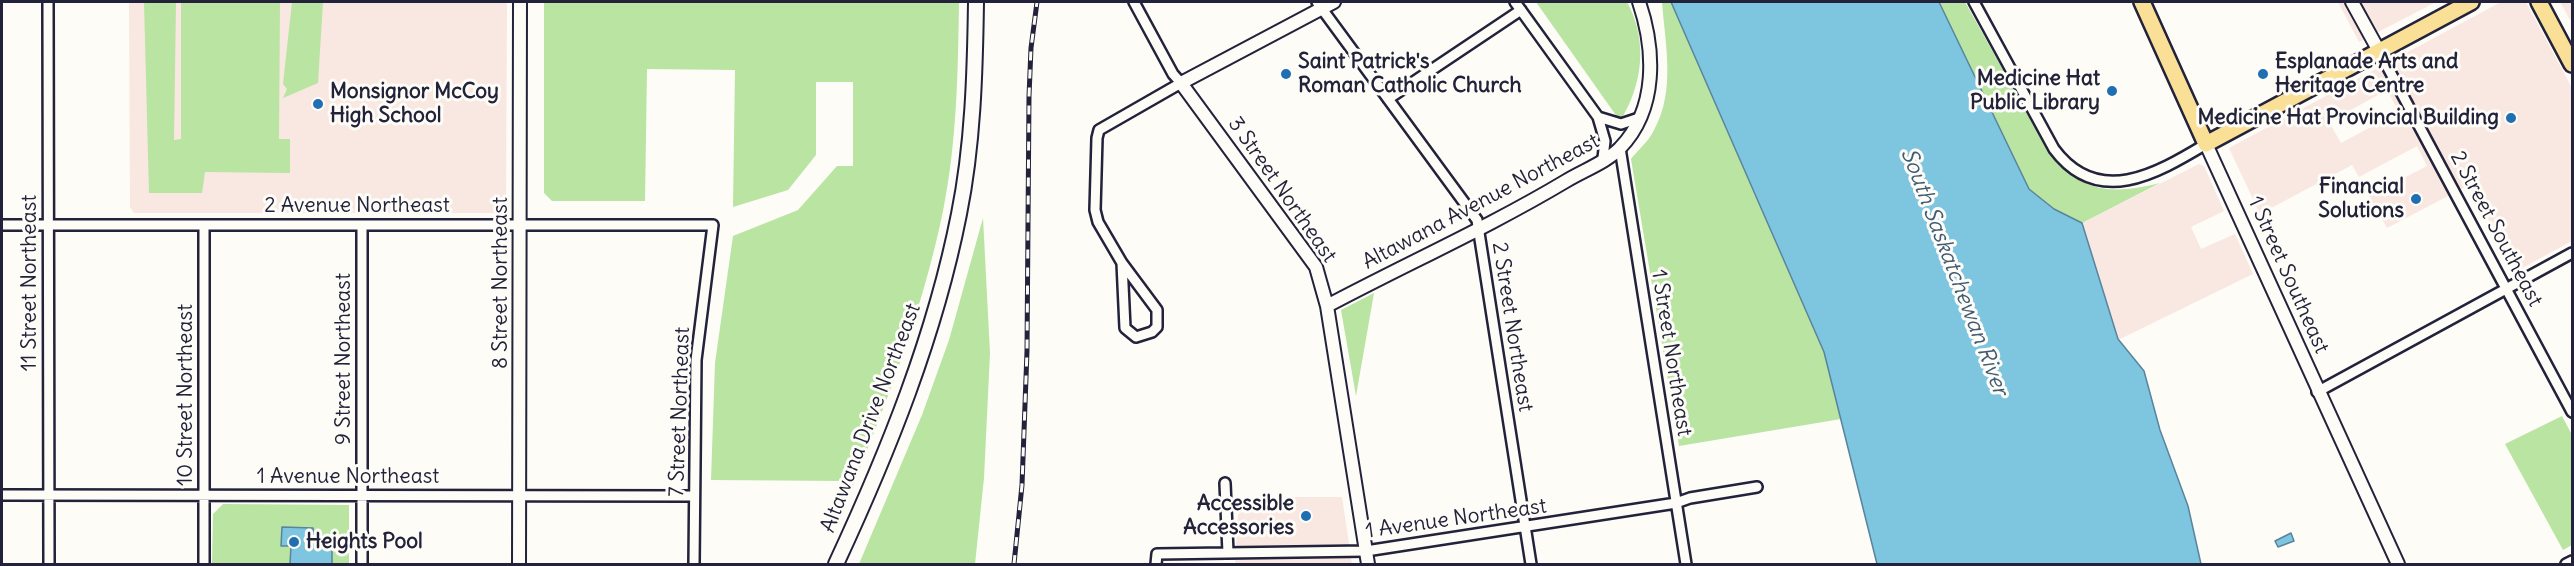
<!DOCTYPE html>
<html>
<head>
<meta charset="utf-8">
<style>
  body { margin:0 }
  #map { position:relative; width:2574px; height:566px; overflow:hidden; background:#fdfcf7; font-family:Delius,sans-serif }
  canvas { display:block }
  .frame { position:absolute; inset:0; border:3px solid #22223b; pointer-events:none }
</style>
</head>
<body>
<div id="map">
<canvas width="2574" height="566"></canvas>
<div class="frame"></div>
</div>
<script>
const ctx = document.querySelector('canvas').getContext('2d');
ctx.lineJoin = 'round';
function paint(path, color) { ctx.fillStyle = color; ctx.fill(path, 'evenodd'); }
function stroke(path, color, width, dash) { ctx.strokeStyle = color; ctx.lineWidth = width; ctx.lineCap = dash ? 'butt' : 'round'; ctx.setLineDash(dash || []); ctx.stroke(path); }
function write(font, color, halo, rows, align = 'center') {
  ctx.font = font + ' Delius,sans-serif'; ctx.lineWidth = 6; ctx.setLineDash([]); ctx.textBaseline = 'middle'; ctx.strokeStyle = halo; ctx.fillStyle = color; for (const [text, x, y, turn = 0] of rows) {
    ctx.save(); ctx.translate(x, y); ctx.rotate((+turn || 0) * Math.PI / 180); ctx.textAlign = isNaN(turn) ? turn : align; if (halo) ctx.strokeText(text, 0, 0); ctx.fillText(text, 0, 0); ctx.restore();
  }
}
const built = new Path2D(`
  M129,2H507L506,206L499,213H134L130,207Z
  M2338,2H2436L2359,42Z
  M2501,2H2526L2572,88V241L2517,271L2469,185L2387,228L2369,196L2427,166L2417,146L2359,177L2352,165L2260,214L2229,148ZM2387,90L2399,112L2341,143L2329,122Z
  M2560,2H2572V19L2570,20Z
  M2199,164L2204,166L2224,211L2191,227L2201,249L2235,234L2253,274L2118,340L2082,223Z
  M1246,497H1342L1352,564H1235L1238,515Z`);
const green = new Path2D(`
  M144,2H176L174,140L181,139V2H280L279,139H290V173L205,172L202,193H149Z
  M292,2H323L318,83L283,98L287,89L283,84Z
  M544,2H959C958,71 957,142 943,211C922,313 884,409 845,505V481L711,480L715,363L733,236L798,210L837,166H853V82H816V155L788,190L733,207L735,70L647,69L645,201H552L544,193Z
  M1536,2H1627C1648,40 1643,85 1620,121Z
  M1662,2H1671L1824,352L1841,419L1679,446L1631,159C1638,150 1649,141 1654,130C1676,91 1665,43 1662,2Z
  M1939,2H1965L2049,152C2081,193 2111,195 2160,183L2082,223L2054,209L2029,189Z
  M983,218L990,353L984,478L975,564H859L922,415L949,340Z
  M1374,293L1356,396L1341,310Z
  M2562,416L2572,435V545L2563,550L2505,444Z
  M223,504L349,505V564H212L213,514Z`);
const water = new Path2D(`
  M1671,2H1939L2029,189L2054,209L2082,223L2118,339L2144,371L2160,430L2188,506L2201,564H1877L1824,352Z
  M282,527L313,528L314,543H332V564H290L291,546H281Z
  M2291,533L2294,541L2278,547L2275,541Z`);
const minor = new Path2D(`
  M48,2L49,564
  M1317,2L1477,220L1531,564
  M1515,2L1598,117L1605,141L1603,158
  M1974,2L2054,149C2098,208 2156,174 2206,144
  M2379,51L2572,412
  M1388,99L1521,10
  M1598,117L1621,124L1639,118
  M1620,148L1686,564
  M2,225H713L696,360L694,564
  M1122,263L1157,310V327L1152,332L1136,337L1125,328L1122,263L1098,222L1095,210L1097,138L1099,130L1181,83L1173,74L1134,2
  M2317,392L2572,253
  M1225,483L1228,553
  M2,495L694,496
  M204,564V225
  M362,564V225
  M1156,564L1157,554L1366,551L1676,503L1690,498L1757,487
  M2566,564L2572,561`);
const tertiary = new Path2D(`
  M1334,2L1181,83L1316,267L1327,306L1368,564
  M2352,2L2379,51
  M2206,144L2398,564
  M1327,306C1406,264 1489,227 1566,181C1582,171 1607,162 1620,148C1658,109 1655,49 1639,2
  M519,564L520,2`);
const secondary = new Path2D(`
  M836,564C888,452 935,336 959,214C973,145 975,72 976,2`);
const primary = new Path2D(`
  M2142,2L2206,144L2471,2
  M2539,2L2572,64`);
const rail = new Path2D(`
  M1014,564L1022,485L1027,351L1029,96L1031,48L1037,2`);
const markers = [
  [1286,74,6,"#1f6fb2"],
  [2263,74,6,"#1f6fb2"],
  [2112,91,6,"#1f6fb2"],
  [318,104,6,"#1f6fb2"],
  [2511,118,6,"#1f6fb2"],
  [2416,199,6,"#1f6fb2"],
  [1306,516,6,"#1f6fb2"],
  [294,542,6,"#1f6fb2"]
];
const poiNames = [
  ["Saint Patrick's",1298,62],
  ["Roman Catholic Church",1298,86],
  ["Esplanade Arts and",2275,62],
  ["Heritage Centre",2275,86],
  ["Medicine Hat",2100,79,"right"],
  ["Public Library",2100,103,"right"],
  ["Monsignor McCoy",330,92],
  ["High School",330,116],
  ["Medicine Hat Provincial Building",2499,118,"right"],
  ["Financial",2404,187,"right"],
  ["Solutions",2404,211,"right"],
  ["Accessible",1294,504,"right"],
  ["Accessories",1294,528,"right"],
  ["Heights Pool",306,542]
];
const streetNames = [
  ["3 Street Northeast",1282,190,55],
  ["Altawana Avenue Northeast",1481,202,-28],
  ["2 Avenue Northeast",357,206],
  ["2 Street Southeast",2496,229,62],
  ["1 Street Southeast",2288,275,66],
  ["11 Street Northeast",30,283,-90],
  ["8 Street Northeast",501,283,-90],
  ["2 Street Northeast",1512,327,81],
  ["1 Street Northeast",1671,353,81],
  ["9 Street Northeast",344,359,-90],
  ["10 Street Northeast",186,395,-90],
  ["7 Street Northeast",680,412,-88],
  ["Altawana Drive Northeast",871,418,-69],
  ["1 Avenue Northeast",348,477],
  ["1 Avenue Northeast",1456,519,-8]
];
const waterNames = [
  ["South Saskatchewan River",1954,272,69]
];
paint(built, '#f9e7e1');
paint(green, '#b9e4a2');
paint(water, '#7ec5df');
stroke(water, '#59849d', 1.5);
stroke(minor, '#22223b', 14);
stroke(tertiary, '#22223b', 16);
stroke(secondary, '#22223b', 18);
stroke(primary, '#22223b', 20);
stroke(minor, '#fdfcf7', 9);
stroke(tertiary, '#fdfcf7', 12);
stroke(secondary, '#fdfcf7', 14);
stroke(primary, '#fadf96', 15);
stroke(rail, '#22223b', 5);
stroke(rail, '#fdfcf7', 3, [9]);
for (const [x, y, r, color] of markers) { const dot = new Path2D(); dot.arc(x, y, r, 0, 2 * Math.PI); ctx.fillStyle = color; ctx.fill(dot); stroke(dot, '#fdfcf7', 2); }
write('bold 21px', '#22223b', '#fdfcf7', poiNames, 'left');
write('21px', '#22223b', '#fdfcf7', streetNames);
write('italic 22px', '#425b74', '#fdfcf7', waterNames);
</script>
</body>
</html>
